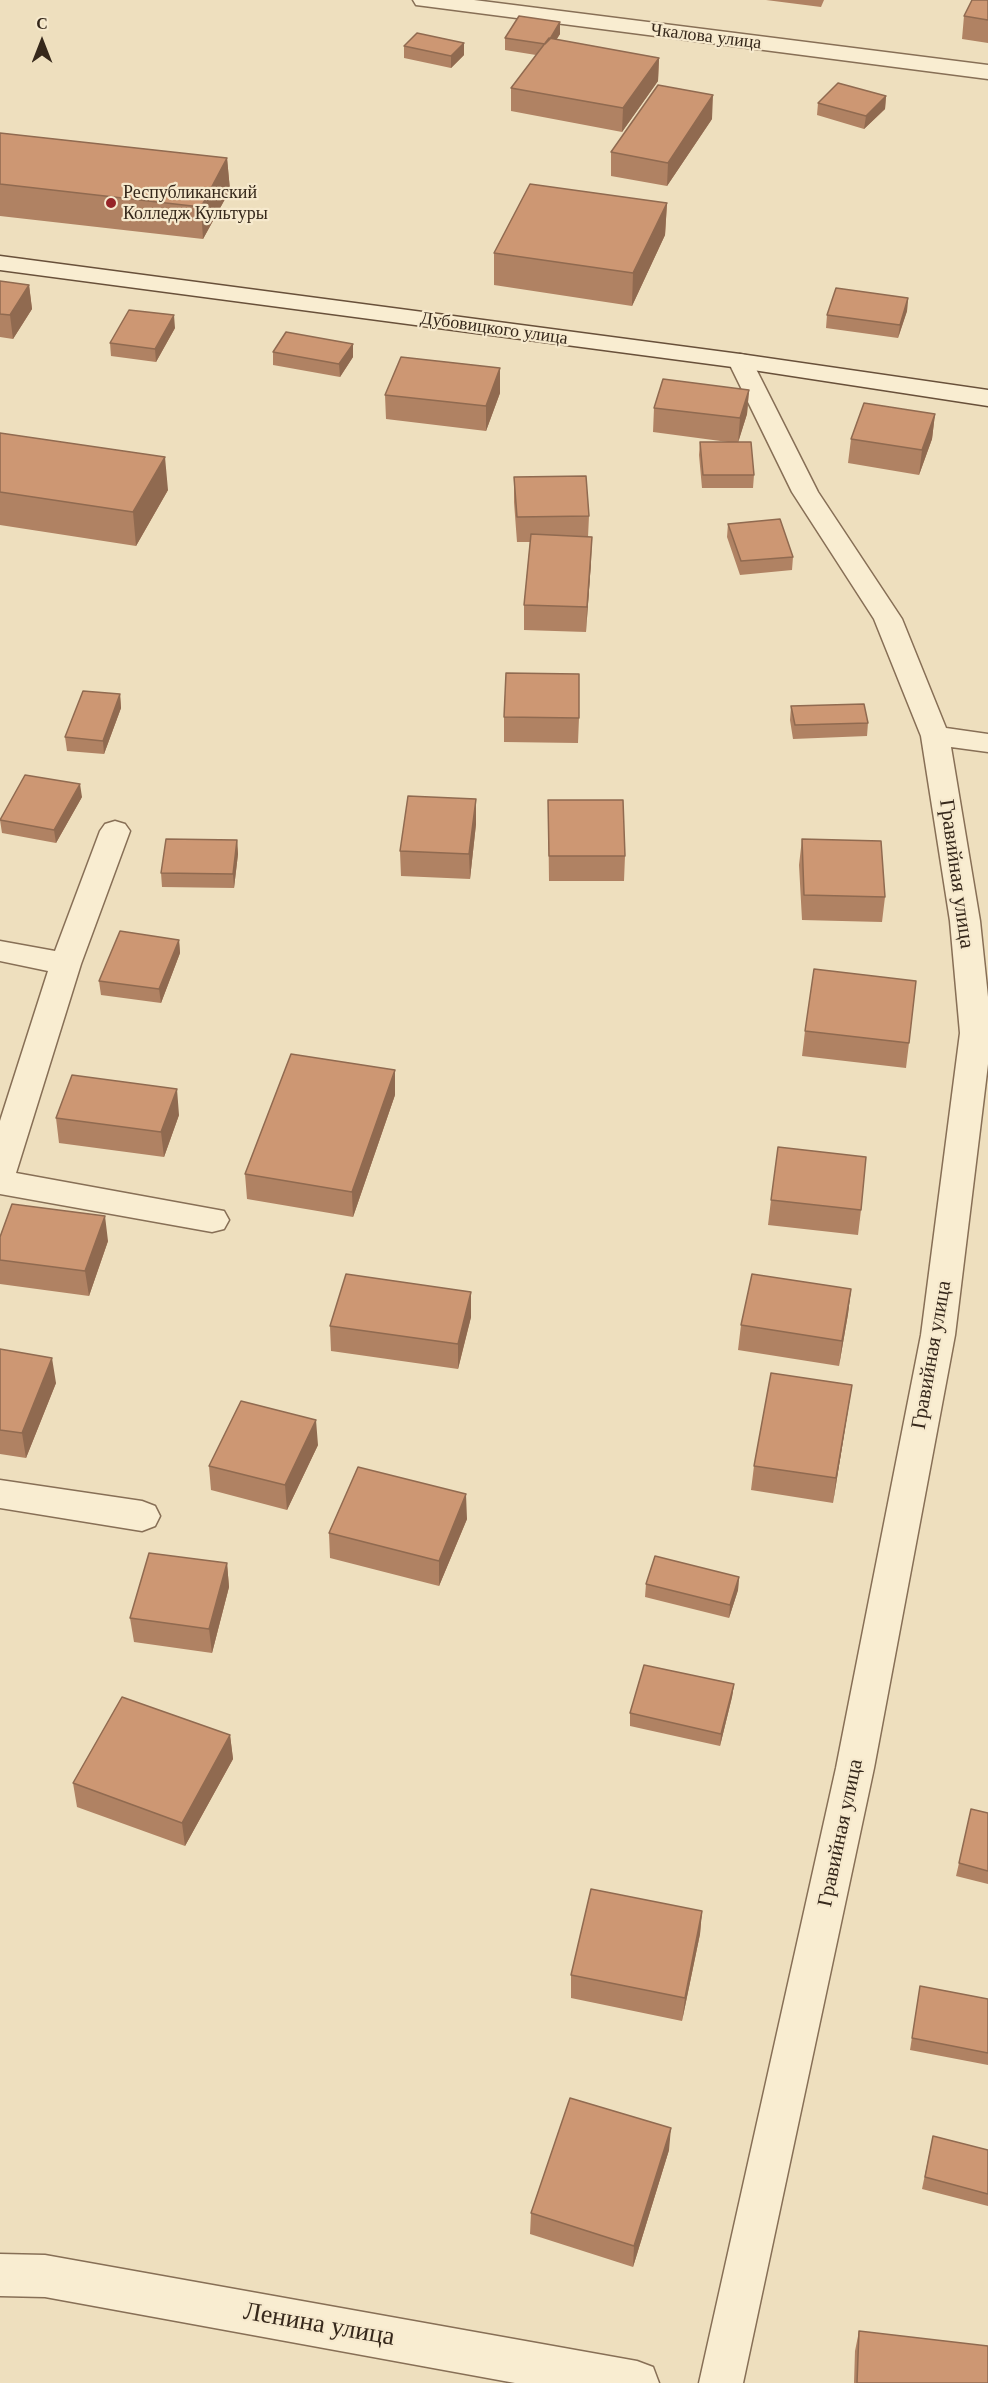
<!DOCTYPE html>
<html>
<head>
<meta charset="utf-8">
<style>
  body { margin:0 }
  #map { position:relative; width:988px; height:2383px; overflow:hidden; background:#eedfbe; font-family:"Times New Roman",serif }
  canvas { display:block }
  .north { position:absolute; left:12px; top:12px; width:60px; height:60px; -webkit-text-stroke:4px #f6e9cd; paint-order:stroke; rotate:0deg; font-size:16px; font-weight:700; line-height:24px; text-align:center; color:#36281b }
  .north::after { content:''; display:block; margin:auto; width:21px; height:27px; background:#36281b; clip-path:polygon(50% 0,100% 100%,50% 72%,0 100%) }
</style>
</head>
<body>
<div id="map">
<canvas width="988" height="2383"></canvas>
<div class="north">С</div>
</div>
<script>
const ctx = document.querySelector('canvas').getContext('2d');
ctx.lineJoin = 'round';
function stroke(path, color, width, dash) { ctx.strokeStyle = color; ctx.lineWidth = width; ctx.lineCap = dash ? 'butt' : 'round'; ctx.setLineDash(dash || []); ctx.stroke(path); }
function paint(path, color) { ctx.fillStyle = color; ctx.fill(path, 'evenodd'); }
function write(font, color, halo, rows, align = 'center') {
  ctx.font = font + ' "Times New Roman",serif'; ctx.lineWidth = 4.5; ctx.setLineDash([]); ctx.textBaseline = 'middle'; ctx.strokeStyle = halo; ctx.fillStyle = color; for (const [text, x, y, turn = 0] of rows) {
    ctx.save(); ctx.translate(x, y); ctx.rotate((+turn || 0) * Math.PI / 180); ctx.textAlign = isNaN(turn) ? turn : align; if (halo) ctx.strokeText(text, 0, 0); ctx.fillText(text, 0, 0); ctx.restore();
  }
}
const street = new Path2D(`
  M413,0H474L988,65V79L424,6L416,5Z
  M740,354L749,356L752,361L818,492L902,619L946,728L988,734V752L951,747L980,921L988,997V1064L955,1335L874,1768L743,2383H699L836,1768L921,1335L960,1033L950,921L921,736L874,619L792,492L728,361L731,356Z
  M115,821L125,824L130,831L81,964L16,1173L224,1211L229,1220L224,1229L212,1232L0,1194V1121L48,971L0,961V941L55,951L100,831L105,824Z
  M0,1480L142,1501L155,1506L160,1516L155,1526L142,1531L0,1508Z
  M0,2254L45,2255L637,2361L653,2367L659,2383H515L45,2297L0,2296Z`);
const secondary = new Path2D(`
  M0,256L740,354L988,390V406L740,368L0,270Z`);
const wall = new Path2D(`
  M766,0H824L821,7Z
  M988,0V43L962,39L964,16Z
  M560,22V34L556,40L659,58L658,81L622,132L511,111V88L536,55L505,50V38Z
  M404,46L464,55L451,68L404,58Z
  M886,96L885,109L864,129L817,115L818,103Z
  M712,119L667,186L611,176V152Z
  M0,133L227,158L230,190L203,239L0,216Z
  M667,203L665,235L632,306L494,285V253Z
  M0,281L29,285L32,309L13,339L0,337Z
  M908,298L907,311L898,338L826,328L827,315Z
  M175,328L156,362L111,356L110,343Z
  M353,344V357L340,377L273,365V352Z
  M500,368V393L486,431L386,419L385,395Z
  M749,390L747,414L738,442L754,475L753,488H702L699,455L700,442H728L653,432L654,408Z
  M935,414L932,439L919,475L848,463L851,439Z
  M0,433L168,490L136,546L0,525Z
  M514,477L589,516L588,537L591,562L586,632L524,630V605L530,542H517L514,502Z
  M728,524L793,557L792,570L740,575L727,537Z
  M120,694L121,708L104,754L67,751L65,737Z
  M791,706L868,723L867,736L793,739L790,720Z
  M504,717L579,718L578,743L504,742Z
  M82,797L56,843L2,833L0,820Z
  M476,799V824L470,879L401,876L400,851Z
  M548,800L625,856L624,881H549Z
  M802,839L885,897L882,922L802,920L799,865Z
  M237,840L238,854L234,888L162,887L161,873Z
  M179,940L180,953L161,1003L101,995L99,981Z
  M805,1031L909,1043L906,1068L802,1056Z
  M395,1095L353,1217L247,1199L245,1174Z
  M179,1115L164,1157L59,1143L56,1118Z
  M771,1200L861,1210L858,1235L768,1225Z
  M108,1241L89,1296L0,1284V1260Z
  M851,1289L848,1314L839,1366L738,1350L741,1325Z
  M471,1317L458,1369L331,1351L330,1326Z
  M0,1349L56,1383L26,1458L0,1454Z
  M852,1385L833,1503L751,1490L754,1466Z
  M318,1445L287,1510L211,1490L209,1466Z
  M467,1519L439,1586L330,1558L329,1533Z
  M227,1563L229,1587L212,1653L134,1642L130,1618Z
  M739,1577L738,1590L729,1618L645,1597L646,1584Z
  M734,1684L732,1697L720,1746L630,1726V1713Z
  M230,1735L233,1759L185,1846L77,1807L73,1783Z
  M988,1813V1884L956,1876L959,1863Z
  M702,1911L700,1934L682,2021L571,1998V1975Z
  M920,1986L988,1999V2065L910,2050Z
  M933,2136L988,2150V2206L922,2189Z
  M669,2150L633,2267L530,2234L531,2213Z
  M859,2331L988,2383H854L855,2351Z`);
const shadedWall = new Path2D(`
  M560,22V34L546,56V44Z
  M464,43V55L451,68V56Z
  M659,58L658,81L622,132L623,108Z
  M713,95L712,119L667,186L668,163Z
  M886,96L885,109L864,129L866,116Z
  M227,158L230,190L203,239L201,207Z
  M667,203L665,235L632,306L633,273Z
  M29,285L32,309L13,339L10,315Z
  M908,298L907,311L898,338L900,325Z
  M174,315L175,328L156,362L155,349Z
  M353,344V357L340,377L339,364Z
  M500,368V393L486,431V406Z
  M749,390L747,414L738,443L740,418Z
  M935,414L932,439L919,475L922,450Z
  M165,457L168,490L136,546L133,512Z
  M592,537L591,562L586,632L587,607Z
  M120,694L121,708L104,754L103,741Z
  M80,784L82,797L56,843L54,830Z
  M476,799V824L470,879L469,854Z
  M237,840L238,854L234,888L233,874Z
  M179,940L180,953L161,1003L159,989Z
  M395,1070V1095L353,1217L352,1192Z
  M177,1089L179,1115L164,1157L161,1132Z
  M105,1216L108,1241L89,1296L85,1271Z
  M851,1289L848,1314L839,1366L842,1341Z
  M471,1292V1317L458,1369V1344Z
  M52,1358L56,1383L26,1458L22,1433Z
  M852,1385L848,1410L833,1503L836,1478Z
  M316,1420L318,1445L287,1510L285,1485Z
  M466,1494L467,1519L439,1586V1561Z
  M227,1563L229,1587L212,1653L209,1629Z
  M739,1577L738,1590L729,1618L730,1605Z
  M734,1684L732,1697L720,1746L721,1734Z
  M230,1735L233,1759L185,1846L182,1823Z
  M702,1911L700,1934L682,2021L685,1998Z
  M671,2128L669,2150L633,2267L634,2246Z`);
const building = new Path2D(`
  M972,0H988V20L964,16Z
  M519,16L560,22L550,39L545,44L505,38Z
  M417,33L464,43L451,56L404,46Z
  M549,38L659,58L623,108L511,88Z
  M838,83L886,96L866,116L818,103Z
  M658,85L713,95L668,163L611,152Z
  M0,133L227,158L201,207L0,184Z
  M530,184L667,203L633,273L494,253Z
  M0,281L29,285L10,315L0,314Z
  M836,288L908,298L900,325L827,315Z
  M129,310L174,315L155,349L110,343Z
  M286,332L353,344L339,364L273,352Z
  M401,357L500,368L486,406L385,395Z
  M663,379L749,390L740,418L654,408Z
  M864,403L935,414L922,450L851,439Z
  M0,433L165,457L133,512L0,492Z
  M700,442H751L754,475H703Z
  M586,476L589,516L517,517L514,477Z
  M780,519L793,557L741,561L728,524Z
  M531,534L592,537L587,607L524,605Z
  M506,673L579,674V718L504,717Z
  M83,691L120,694L103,741L65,737Z
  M864,704L868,723L795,725L791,706Z
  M25,775L80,784L54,830L0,820Z
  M408,796L476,799L469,854L400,851Z
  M548,800H623L625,856H549Z
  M166,839L237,840L233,874L161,873Z
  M802,839L881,841L885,897L804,895Z
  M120,931L179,940L159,989L99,981Z
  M814,969L916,981L909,1043L805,1031Z
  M291,1054L395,1070L352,1192L245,1174Z
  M72,1075L177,1089L161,1132L56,1118Z
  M778,1147L866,1157L861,1210L771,1200Z
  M12,1204L105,1216L85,1271L0,1260V1237Z
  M346,1274L471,1292L458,1344L330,1326Z
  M752,1274L851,1289L842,1341L741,1325Z
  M0,1349L52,1358L22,1433L0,1430Z
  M771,1373L852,1385L836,1478L754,1466Z
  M241,1401L316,1420L285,1485L209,1466Z
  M358,1467L466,1494L439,1561L329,1533Z
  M149,1553L227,1563L209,1629L130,1618Z
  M655,1556L739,1577L730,1605L646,1584Z
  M644,1665L734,1684L721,1734L630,1713Z
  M122,1697L230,1735L182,1823L73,1783Z
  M971,1809L988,1813V1871L959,1863Z
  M591,1889L702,1911L685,1998L571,1975Z
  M920,1986L988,1999V2053L912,2038Z
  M570,2098L671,2128L634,2246L531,2213Z
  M933,2136L988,2150V2194L925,2177Z
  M859,2331L988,2346V2383H857Z`);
const markers = [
  [111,203,6,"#962528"]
];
const farStreetnames = [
  ["Чкалова улица",706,37,7],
  ["Дубовицкого улица",494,329,8]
];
const farPoinames = [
  ["Республиканский",123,193],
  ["Колледж Культуры",123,214]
];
const streetNames = [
  ["Гравийная улица",956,874,82],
  ["Гравийная улица",932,1355,-80],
  ["Гравийная улица",841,1833,-78]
];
const nearStreetnames = [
  ["Ленина улица",319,2325,10]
];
stroke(street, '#876f56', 3);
stroke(secondary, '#68503a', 3);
paint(street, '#f9edd1');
paint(secondary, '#f9edd1');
paint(wall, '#b08263');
paint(shadedWall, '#906a50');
paint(building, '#cd9773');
stroke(building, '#906a50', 1.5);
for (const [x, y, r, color] of markers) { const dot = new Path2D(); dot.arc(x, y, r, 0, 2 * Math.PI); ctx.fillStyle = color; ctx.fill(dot); stroke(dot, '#f6e9cd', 2); }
write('18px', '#36281b', '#f6e9cd', farStreetnames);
write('18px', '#36281b', '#f6e9cd', farPoinames, 'left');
write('21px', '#36281b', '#f6e9cd', streetNames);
write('26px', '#36281b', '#f6e9cd', nearStreetnames);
</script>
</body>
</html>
